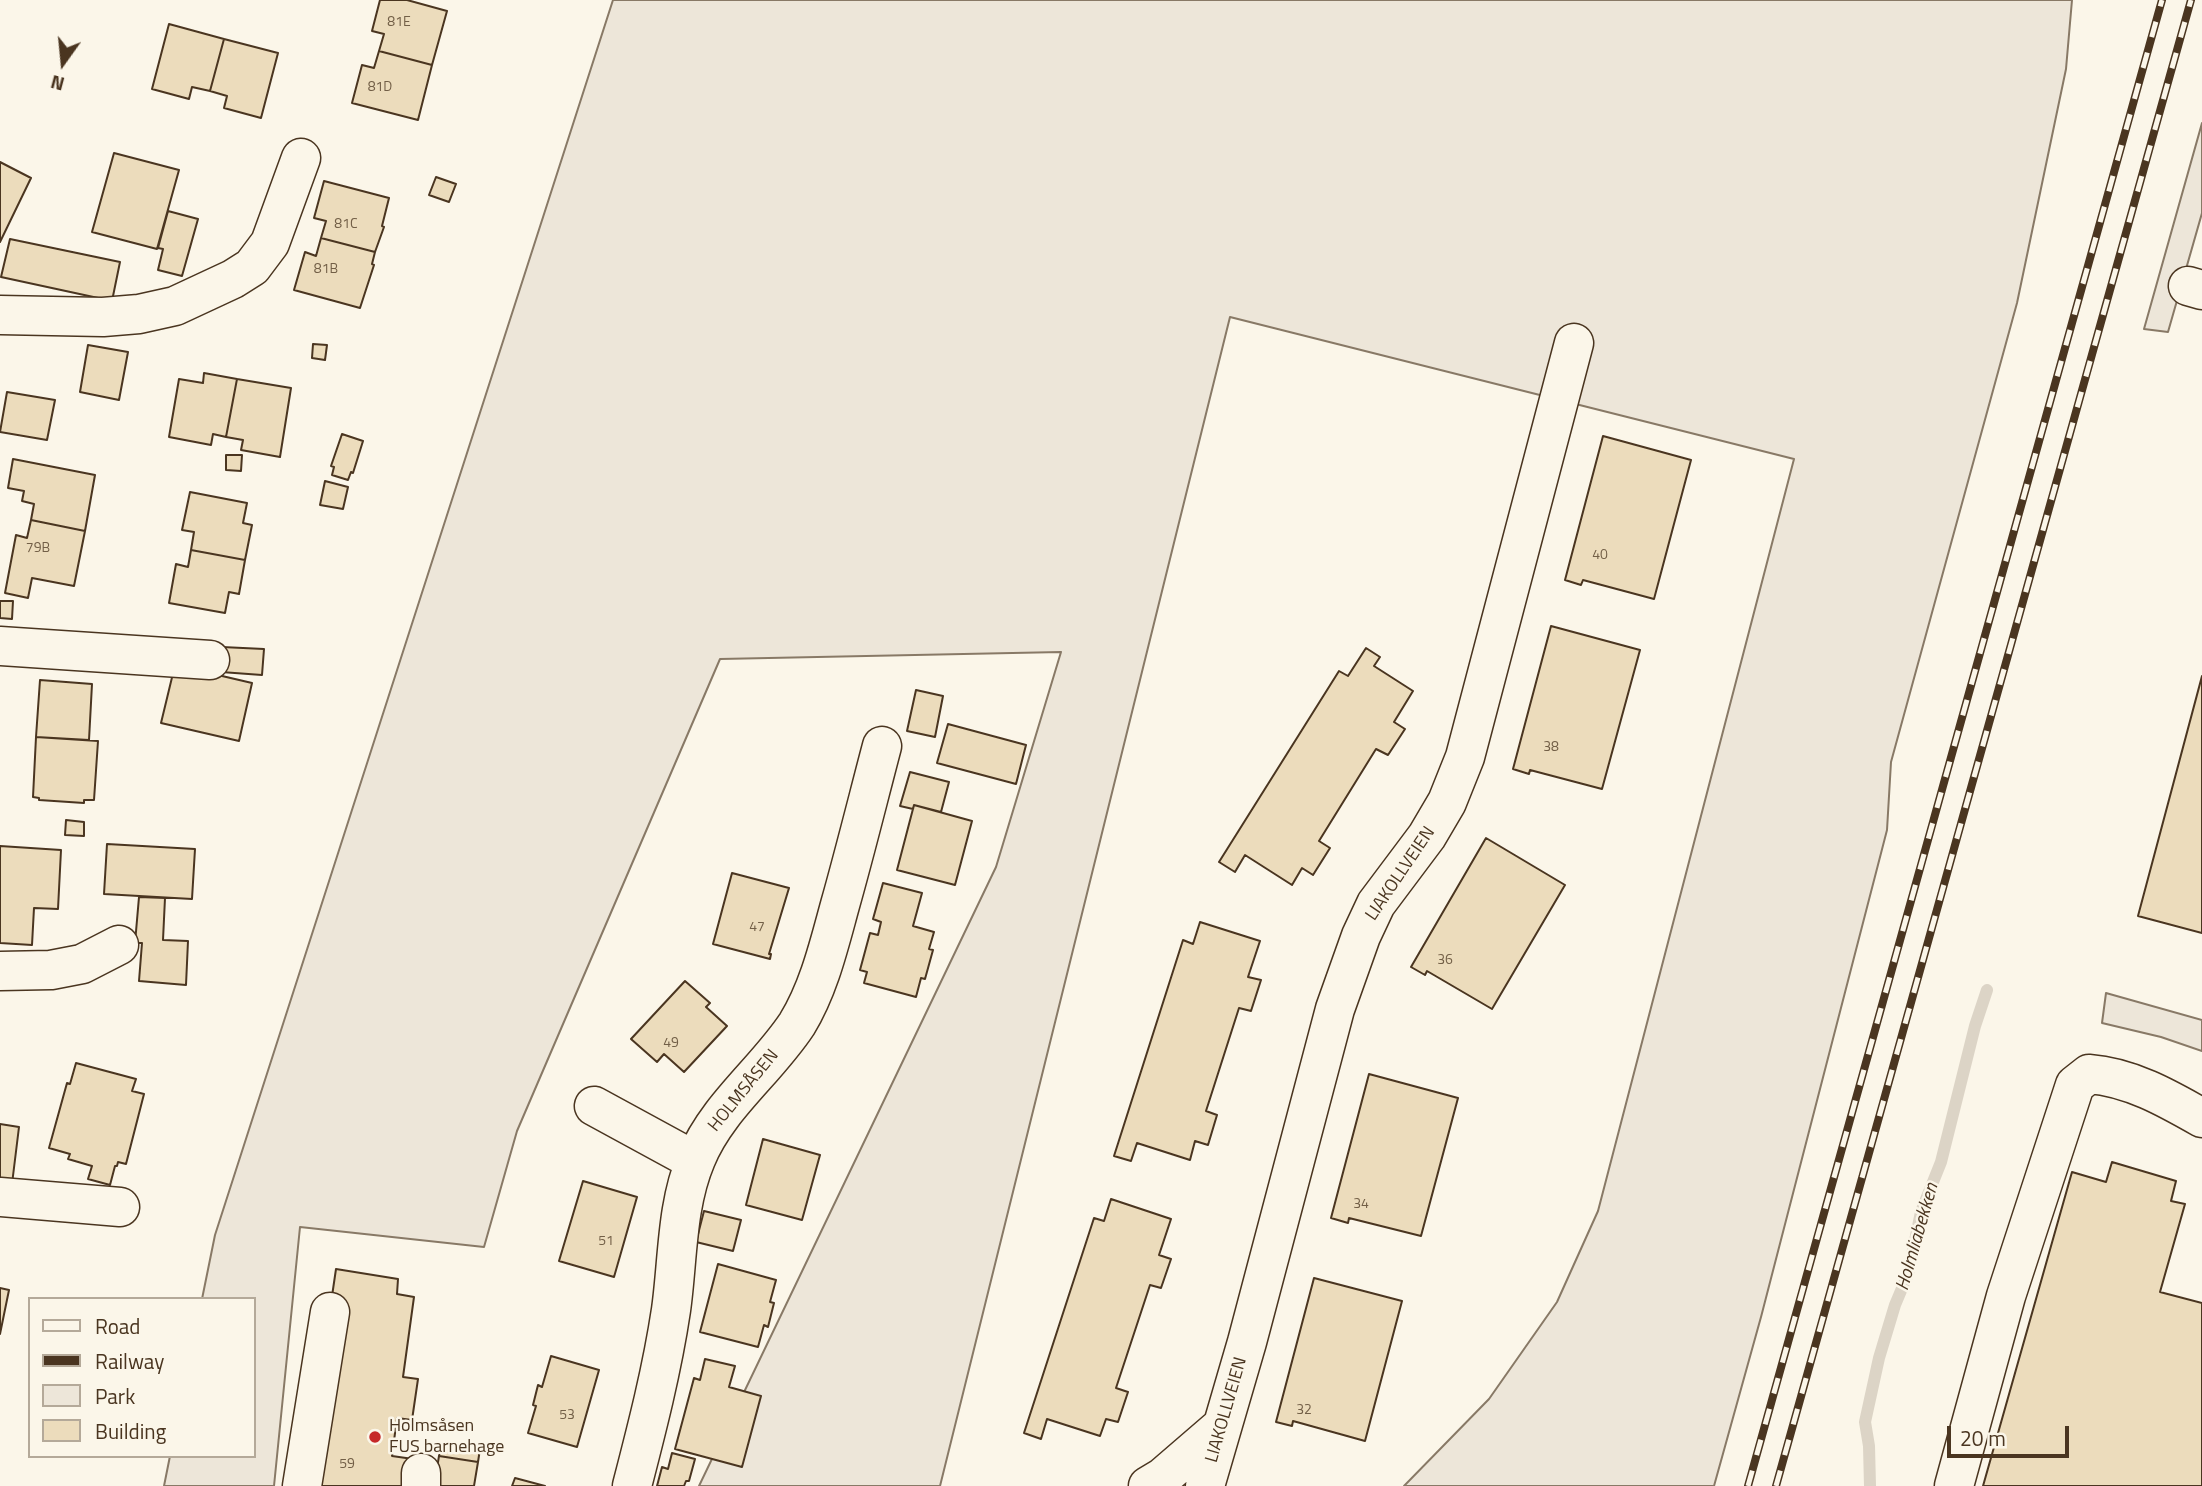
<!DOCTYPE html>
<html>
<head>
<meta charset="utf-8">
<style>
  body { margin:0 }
  #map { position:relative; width:2202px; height:1486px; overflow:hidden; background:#fbf6e9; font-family:"Titillium Web",sans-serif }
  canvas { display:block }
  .legend { position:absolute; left:28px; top:1297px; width:228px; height:161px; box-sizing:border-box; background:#fbf6e9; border:2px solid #b4a999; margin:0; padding:9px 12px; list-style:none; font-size:21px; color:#4a3520 }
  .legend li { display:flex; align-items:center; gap:14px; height:35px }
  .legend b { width:35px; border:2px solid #b4a999 }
  .north { position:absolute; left:28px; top:28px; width:70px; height:70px; -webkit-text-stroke:5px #fbf6e9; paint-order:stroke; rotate:195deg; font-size:19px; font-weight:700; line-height:28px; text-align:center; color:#4a3520 }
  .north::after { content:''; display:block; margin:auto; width:24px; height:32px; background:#4a3520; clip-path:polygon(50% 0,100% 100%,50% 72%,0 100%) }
  .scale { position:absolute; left:1947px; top:1426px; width:122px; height:32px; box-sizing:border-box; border:4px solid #4a3520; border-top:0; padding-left:9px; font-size:21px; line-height:24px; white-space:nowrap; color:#4a3520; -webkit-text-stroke:5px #fbf6e9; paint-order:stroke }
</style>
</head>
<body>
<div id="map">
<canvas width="2202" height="1486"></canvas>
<ul class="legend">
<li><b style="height:9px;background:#fbf6e9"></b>Road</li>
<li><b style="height:9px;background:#4a3520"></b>Railway</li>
<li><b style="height:19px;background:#ede6d9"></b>Park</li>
<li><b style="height:19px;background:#ecdcbc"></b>Building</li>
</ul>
<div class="north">N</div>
<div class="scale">20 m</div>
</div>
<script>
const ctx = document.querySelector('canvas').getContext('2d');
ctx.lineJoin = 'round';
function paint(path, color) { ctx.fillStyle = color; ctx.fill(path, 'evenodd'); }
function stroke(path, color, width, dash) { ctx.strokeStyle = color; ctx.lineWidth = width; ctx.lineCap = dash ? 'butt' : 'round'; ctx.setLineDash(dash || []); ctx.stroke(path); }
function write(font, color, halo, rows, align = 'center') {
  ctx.font = font + ' "Titillium Web",sans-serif'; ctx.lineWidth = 5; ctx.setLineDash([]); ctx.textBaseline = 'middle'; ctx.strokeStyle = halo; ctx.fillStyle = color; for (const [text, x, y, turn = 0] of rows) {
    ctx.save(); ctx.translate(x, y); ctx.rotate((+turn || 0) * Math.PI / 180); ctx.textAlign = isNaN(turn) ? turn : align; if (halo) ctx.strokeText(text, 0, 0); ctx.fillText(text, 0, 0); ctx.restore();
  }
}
const green = new Path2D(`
  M613,0H2072L2066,69L2017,303L1891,762L1887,830L1761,1317L1714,1486H1404L1489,1399L1557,1302L1598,1211L1794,459L1230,317L940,1486H699L996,867L1061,652L720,659L517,1131L484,1247L300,1227L274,1486H164L170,1456H254V1299H202L215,1235Z
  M2202,123V213L2168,332L2144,329Z
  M2106,993L2202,1020V1051L2161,1037L2102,1023Z`);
const stream = new Path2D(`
  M1870,1486L1869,1446L1865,1422L1879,1358L1895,1305L1908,1274L1921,1212L1941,1162L1975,1026L1987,990`);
const building = new Path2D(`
  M380,0H407L447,11L432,65L379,51L384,34L372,31Z
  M169,24L224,39L210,91L192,87L189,99L152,89Z
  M224,39L278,53L261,118L224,108L227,96L210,91Z
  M379,51L432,65L418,120L352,103L362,65L374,68Z
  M114,153L179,170L157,249L92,232Z
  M0,162L31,178L0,242Z
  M436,177L456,184L449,202L429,195Z
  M324,181L389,198L382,226L384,227L375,252L321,238L326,221L314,218Z
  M168,211L198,219L182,276L158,270L163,249L158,248Z
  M321,238L375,252L372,264L374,265L360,308L294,290L305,252L316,256Z
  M10,239L120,262L112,301L1,277Z
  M313,344L327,345L325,360L312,358Z
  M88,345L128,352L119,400L80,392Z
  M204,373L237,379L226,437L213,434L211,445L169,437L179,379L203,383Z
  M237,379L291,388L280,457L241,450L243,440L226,437Z
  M7,392L55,400L47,440L0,432Z
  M342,434L363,441L353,473L351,472L348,480L332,475L334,467L331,466Z
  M1603,436L1691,460L1654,599L1583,580L1581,585L1565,580Z
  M226,455H242L241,471L226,470Z
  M13,459L95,475L85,531L31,520L34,504L22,501L24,491L8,488Z
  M325,481L348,487L343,509L320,505Z
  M190,492L247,503L243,523L252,525L245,560L191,550L194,532L182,530Z
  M31,520L85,531L74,586L32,578L28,598L5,593L16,535L27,538Z
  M191,550L245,560L239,594L229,592L225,613L169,603L176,564L188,567Z
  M0,601H13L12,619L0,618Z
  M1551,626L1640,650L1602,789L1530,770L1529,774L1513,769Z
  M222,647L264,649L262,675L221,672Z
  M1366,648L1380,657L1374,666L1413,691L1394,722L1405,729L1388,755L1376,749L1319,841L1330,848L1313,875L1302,868L1292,885L1245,855L1235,872L1219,862L1339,671L1348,676Z
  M175,665L252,683L239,741L161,723Z
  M2202,676V933L2138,916Z
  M40,680L92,684L89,740L36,737Z
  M916,690L943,696L935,737L907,731Z
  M948,724L1026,745L1016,784L937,763Z
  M36,737L98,741L94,800H84V803L39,800V798L33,797Z
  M910,772L949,782L941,812L914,805L913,809L900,806Z
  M914,805L972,821L955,885L897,870Z
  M66,820L84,822V836L65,835Z
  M1486,838L1565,885L1492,1009L1427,971L1425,975L1411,967Z
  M107,844L195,849L192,899L104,894Z
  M0,846L61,850L58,909L34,908L32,945L0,943Z
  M732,873L789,888L769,954H771L770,959L713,944Z
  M883,883L922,893L913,926L934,932L929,949L933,950L925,979L921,978L916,997L864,983L867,972L860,970L870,933L878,935L881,922L873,919Z
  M139,897L165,898L163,940L188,941L186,985L139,981L142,943H135Z
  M1200,922L1260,941L1248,977L1261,980L1251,1011L1239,1008L1206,1111L1217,1115L1208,1145L1195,1141L1190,1160L1137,1143L1131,1161L1114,1156L1183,940L1193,944Z
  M685,981L710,1003L706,1007L727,1026L684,1072L664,1054L657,1062L631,1039Z
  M76,1063L136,1079L132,1091L144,1094L126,1164L118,1162L117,1166H115L110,1185L88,1179L92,1166L68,1159L70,1154L49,1148L67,1083L70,1084Z
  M1369,1074L1458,1098L1421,1236L1349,1218L1348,1223L1331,1218Z
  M0,1124L19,1127L12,1184L0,1182Z
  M763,1139L820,1155L802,1220L746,1205Z
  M2112,1162L2176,1181L2171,1201L2185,1204L2160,1292L2202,1303V1486H1983L2072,1172L2106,1182Z
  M583,1181L637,1197L614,1277L559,1261Z
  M1111,1199L1171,1219L1159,1255L1171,1259L1161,1288L1150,1285L1116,1388L1128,1392L1118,1422L1106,1419L1100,1436L1047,1419L1041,1439L1024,1433L1094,1218L1104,1221Z
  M704,1211L741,1220L733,1251L696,1242Z
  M718,1264L776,1280L770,1302L774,1303L768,1327L764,1325L758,1347L700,1332Z
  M336,1269L398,1279L397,1294L414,1297L403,1377L418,1379L412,1420L397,1418L392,1456L413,1459L409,1486H304Z
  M1314,1278L1402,1301L1365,1441L1293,1421L1292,1426L1276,1422Z
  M0,1288L9,1290L0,1334Z
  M551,1356L599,1370L577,1447L528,1433L536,1406L533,1405L538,1385L542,1387Z
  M705,1359L735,1366L729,1387L761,1396L742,1467L675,1449L694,1378L700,1380Z
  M441,1443L480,1449L478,1462L439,1456Z
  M672,1453L695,1459L689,1481H686L684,1486H657L662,1467L668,1469Z
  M439,1456L478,1462L474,1486H434Z
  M515,1478L545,1486H512Z`);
const minor = new Path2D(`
  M2188,286L2202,290
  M0,315L103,317L139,314L175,306L233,279L252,267L270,243L301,158
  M0,646L210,660
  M0,971L51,970L82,964L119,945
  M594,1106L695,1161
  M0,1197L120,1207
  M421,1473V1486
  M302,1486L330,1312
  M632,1486C647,1428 662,1370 671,1310C678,1261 676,1206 696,1159C717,1107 766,1071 797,1024C819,988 829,945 840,905C855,852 868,799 882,746
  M1148,1486L1163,1477L1221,1427
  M1205,1486L1247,1342L1335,1009L1361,936L1376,904L1427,836L1447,802L1465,757L1574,343
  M1954,1486L2006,1296L2075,1085L2089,1074C2130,1077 2167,1098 2202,1118`);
const rail = new Path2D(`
  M1748,1486L2162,0
  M1776,1486L2191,0`);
const markers = [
  [375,1437,7,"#c62828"]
];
const numberNames = [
  ["81E",399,23],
  ["81D",380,88],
  ["81C",346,225],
  ["81B",326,270],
  ["79B",38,549],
  ["40",1600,556],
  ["38",1551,748],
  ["47",757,928],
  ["36",1445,961],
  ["49",671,1044],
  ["34",1361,1205],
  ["51",606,1242],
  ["32",1304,1411],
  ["53",567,1416],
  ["59",347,1465]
];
const streetNames = [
  ["LIAKOLLVEIEN",1401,874,-56],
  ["HOLMSÅSEN",744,1091,-51],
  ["LIAKOLLVEIEN",1227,1410,-74]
];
const poiNames = [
  ["Holmsåsen",389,1427],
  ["FUS barnehage",389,1448]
];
const waterNames = [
  ["Holmliabekken",1918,1237,-74]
];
paint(green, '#ede6d9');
stroke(green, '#887966', 2);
stroke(stream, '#dcd4c6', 12);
paint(building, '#ecdcbc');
stroke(building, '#4a3520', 2);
stroke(minor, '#4a3520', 41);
stroke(minor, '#fbf6e9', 38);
stroke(rail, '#4a3520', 8);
stroke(rail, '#fbf6e9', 5, [16]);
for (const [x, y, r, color] of markers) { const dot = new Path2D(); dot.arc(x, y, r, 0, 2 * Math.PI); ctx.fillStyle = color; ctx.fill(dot); stroke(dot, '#fbf6e9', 2.5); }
write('14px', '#725f47', null, numberNames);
write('18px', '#4a3520', '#fbf6e9', streetNames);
write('18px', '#4a3520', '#fbf6e9', poiNames, 'left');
write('italic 19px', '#4a3520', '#fbf6e9', waterNames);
</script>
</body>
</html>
